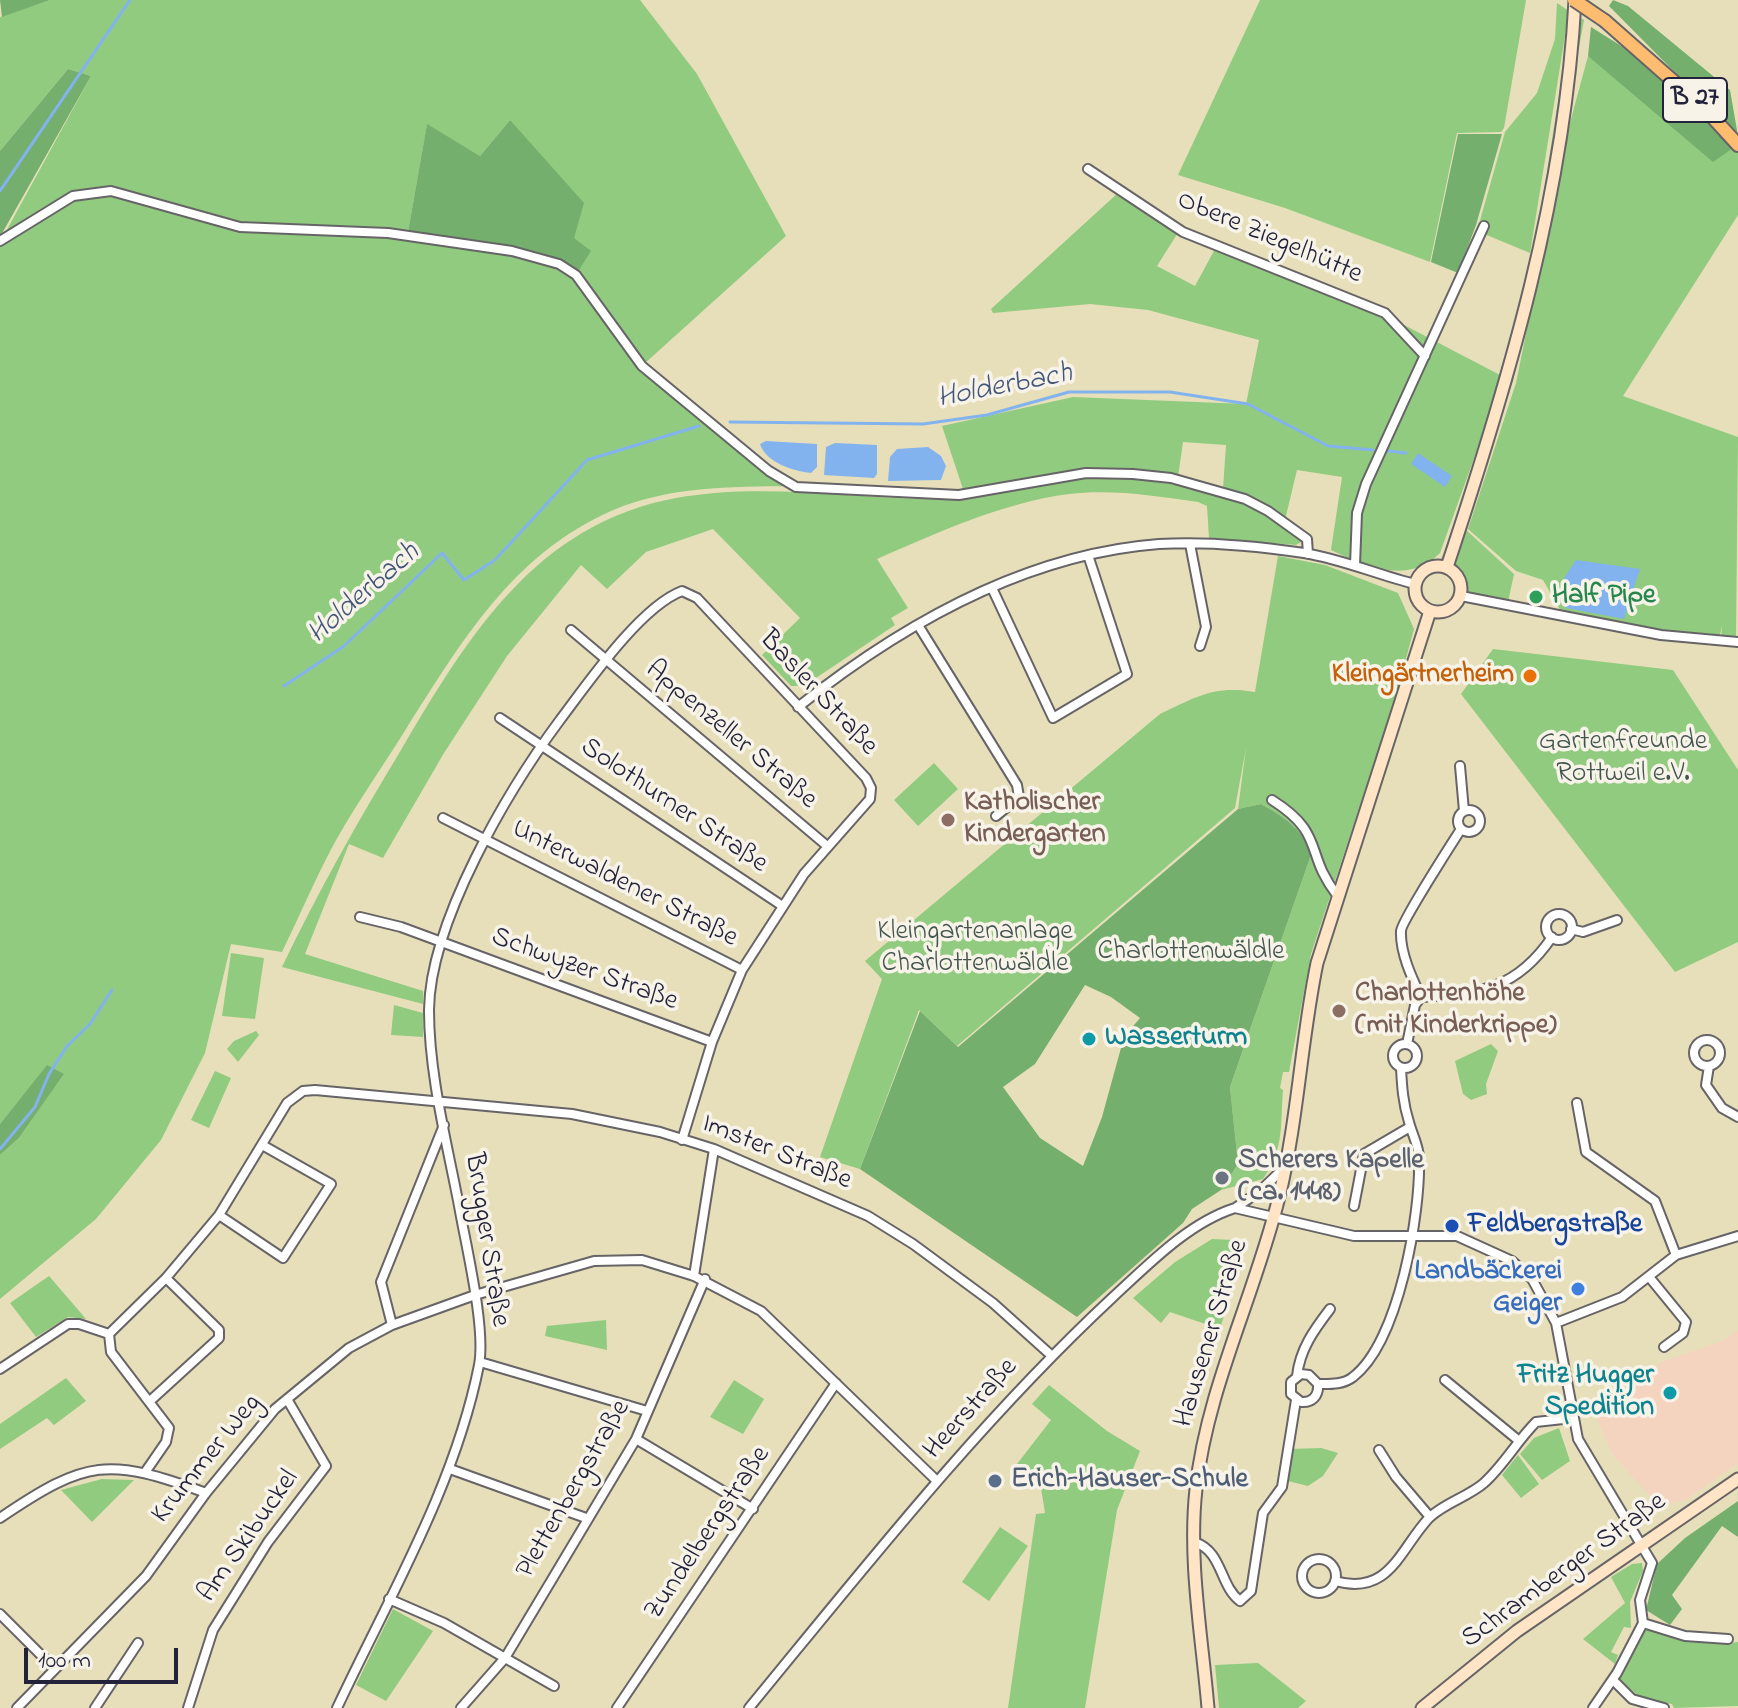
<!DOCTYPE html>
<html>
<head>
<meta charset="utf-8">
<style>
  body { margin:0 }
  #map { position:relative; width:1738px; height:1708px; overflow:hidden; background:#e7dfb9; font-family:"Indie Flower",sans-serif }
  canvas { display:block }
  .scale { position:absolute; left:24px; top:1648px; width:154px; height:36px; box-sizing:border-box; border:4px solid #22223b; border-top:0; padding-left:10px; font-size:24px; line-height:28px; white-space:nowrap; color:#22223b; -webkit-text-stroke:6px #f7f3e8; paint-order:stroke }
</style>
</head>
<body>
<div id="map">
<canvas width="1738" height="1708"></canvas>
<div class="scale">100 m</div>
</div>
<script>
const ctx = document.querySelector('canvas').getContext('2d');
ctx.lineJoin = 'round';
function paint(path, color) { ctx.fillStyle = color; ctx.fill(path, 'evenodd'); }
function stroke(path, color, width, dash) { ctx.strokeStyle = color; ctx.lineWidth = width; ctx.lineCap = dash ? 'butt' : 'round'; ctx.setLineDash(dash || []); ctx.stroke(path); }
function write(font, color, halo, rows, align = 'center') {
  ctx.font = font + ' "Indie Flower",sans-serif'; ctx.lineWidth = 7; ctx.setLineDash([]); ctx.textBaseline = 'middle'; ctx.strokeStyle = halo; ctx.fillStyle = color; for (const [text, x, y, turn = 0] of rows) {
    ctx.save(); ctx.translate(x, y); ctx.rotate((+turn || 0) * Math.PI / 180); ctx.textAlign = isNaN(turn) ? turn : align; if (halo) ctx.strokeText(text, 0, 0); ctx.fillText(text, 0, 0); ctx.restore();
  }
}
const built = new Path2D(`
  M1738,1329V1463L1686,1500L1659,1506L1613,1455L1596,1417L1662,1362L1725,1340Z`);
const green = new Path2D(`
  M50,0H640L697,74L786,236L644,364L577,273L574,239L510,120L480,156L427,125L408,232L240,224L111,189L72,193L4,235L91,76L68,69L0,151V17Z
  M1260,0H1526L1504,128L1501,132L1457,133L1430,262L1285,208L1178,175Z
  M1557,3L1569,11L1530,253L1477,231L1505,132L1537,93L1555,39Z
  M1572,12L1584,20L1543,246L1513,381L1464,528L1514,574L1508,602L1463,590L1461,574L1441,560L1495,413L1536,242Z
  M1588,56L1738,153V215L1623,396L1738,437L1736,640L1721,639L1722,625L1719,640L1562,613L1543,580L1516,571L1468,529L1516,383L1564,145Z
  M1119,192L1179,231L1157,266L1195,286L1216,247L1383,314L1500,375L1491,411L1440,553C1408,585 1367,567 1331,550L1342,477L1297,470L1285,520L1248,495L1223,489L1226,445L1183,442L1178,477L1085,469L963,489L942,426L1073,397L1246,404L1259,340L1148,310L1090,304L993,313L991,309Z
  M110,193L240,229L388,235L513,254L558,266L574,276L640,368L791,486C730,487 669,486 611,511C512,555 462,641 406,729C383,766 357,803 335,842C316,877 300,915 282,952L231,944L205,1053L161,1140L96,1219L0,1299V1155L19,1138L63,1075L47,1066L0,1124V244L73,199Z
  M1090,477C1153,478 1218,487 1273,519C1283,525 1297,532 1301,542L1296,545L1209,538L1207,506L1198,502C1156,496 1112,489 1069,494C1004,502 937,533 877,559L908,608L891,618L895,625L804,686H791L762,655L800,618L713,529L646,552L607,589L581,565L507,656L444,753L383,858L349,844L305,954L423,991V1004L282,967C318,892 358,821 401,750C468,637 535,524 676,498C762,482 854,499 941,499C991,500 1041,482 1090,477Z
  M1278,556L1325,565L1398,593L1414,629L1395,699L1311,954L1289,1072H1283L1280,1088L1283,1090C1280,1124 1285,1148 1263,1179L1221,1190L1238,1164L1230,1087L1311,855C1304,829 1284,817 1261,804L1238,809L1246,748L1235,808L957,1046L919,1010L860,1169L820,1157L882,979L865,961L1160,714C1196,697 1214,685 1255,692Z
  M1493,649L1673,670L1738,770V942L1675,972L1461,694Z
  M934,763L958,789L918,826L894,800Z
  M231,953L264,958L255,1019L222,1016Z
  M394,1005L423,1013V1037L391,1035Z
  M256,1031L259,1035L238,1062L227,1049L234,1041Z
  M1491,1044L1498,1051L1486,1084L1487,1094L1471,1100L1463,1094L1455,1061Z
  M215,1071L231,1078L209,1128L191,1120Z
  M1212,1239L1233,1240L1244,1250L1220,1329L1170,1312L1161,1323L1133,1298L1175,1262Z
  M49,1276L86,1319L68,1317L36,1337L10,1303Z
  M606,1320L607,1350L545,1336L547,1326Z
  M66,1378L86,1401L54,1425L47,1418L0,1449V1424Z
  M734,1380L764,1399L743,1434L710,1417Z
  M1049,1385L1107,1431L1140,1451L1117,1510L1085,1708H1008L1036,1514L1045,1513L1040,1482L1017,1464L1051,1420L1032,1404Z
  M1559,1428L1570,1461L1542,1480L1520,1454L1534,1438Z
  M1321,1448L1338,1453L1323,1476L1308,1486L1288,1481L1289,1449Z
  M1518,1455L1539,1484L1521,1498L1502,1475Z
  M102,1479L134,1480L92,1522L61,1490Z
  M1000,1527L1028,1546L989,1601L962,1582Z
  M1642,1563L1643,1571L1630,1602L1631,1628L1624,1627L1611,1652L1618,1655L1615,1664L1583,1639L1625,1603L1611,1577L1632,1564Z
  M393,1609L433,1631L386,1701L356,1685Z
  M1644,1625C1676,1636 1704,1647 1738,1642V1706L1674,1708L1672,1704L1643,1700L1618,1679Z
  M1258,1663L1306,1701L1298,1708H1219L1215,1665Z`);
const forest = new Path2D(`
  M0,0H50L2,17Z
  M1613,0L1628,6L1730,90L1738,136L1609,6Z
  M1591,27L1642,59L1733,148L1713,162L1588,56Z
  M68,69L91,76L0,237V151Z
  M510,120L584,203L574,238L591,251L577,273L559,262L408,232L427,124L480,156Z
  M1458,134H1502L1476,225L1458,273L1431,262Z
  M1261,804C1284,817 1304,829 1311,855L1230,1087L1238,1164L1221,1190L1192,1209L1183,1223L1077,1317L860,1169L920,1011L958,1047L1238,809ZM1085,985L1111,997L1140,1018L1124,1037L1102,1117L1083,1166L1040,1138L1003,1087L1035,1064Z
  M47,1065L64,1074L19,1138L0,1155V1124Z
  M1738,1501V1537L1722,1526L1672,1595L1682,1609L1670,1625L1646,1610L1657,1564L1685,1538Z`);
const water = new Path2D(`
  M766,441L817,444V467L811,473C794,471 766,463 760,444Z
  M835,443L877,445V474L874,478L824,475L826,447Z
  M928,447L941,456L946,466L941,480L888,481L890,457L897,449Z
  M1418,453L1452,476L1445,487L1411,464Z
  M1576,560L1640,569L1624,619L1566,608L1564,578Z`);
const stream = new Path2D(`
  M0,191L130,0
  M730,422L923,424L987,415L1069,392H1170L1248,404L1328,446L1373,450
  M1388,451L1406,453
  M284,686L344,646L442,553L464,580L495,560L587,460L699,426
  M0,1149L35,1107L49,1074L67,1046L90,1024L112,990`);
const street = new Path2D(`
  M1088,169L1183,232L1385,313L1425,356
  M0,241L73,196L111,191L240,227L388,233L512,251L559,264L576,275L642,366L769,471L796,487L959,495L1086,473L1133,474L1171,478L1245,499L1268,511L1307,539L1308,554
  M1190,544L1206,627L1200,646
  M1355,565L1357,513L1366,484L1484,226
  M992,588L1053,718L1127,674L1088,555
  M1461,596L1661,635L1738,642
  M918,625L1017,785L1019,797L996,816
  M571,630L826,845
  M798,707C901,625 1026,554 1159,544C1207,541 1257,546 1304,553C1342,559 1378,575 1415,584
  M500,718L781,905
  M1460,766L1464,811
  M1272,800C1326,834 1304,853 1337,895
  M1458 821a11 11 0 1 1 22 0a11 11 0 1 1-22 0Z
  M443,818L742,970
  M1546 927a13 13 0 1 1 26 0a13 13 0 1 1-26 0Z
  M360,917L401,927L712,1042
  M1571,929L1583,932L1617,920
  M1421,997C1480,994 1517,989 1552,937
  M1694 1053a13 13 0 1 1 26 0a13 13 0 1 1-26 0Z
  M1393 1056a12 12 0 1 1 24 0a12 12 0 1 1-24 0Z
  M1407,1044L1415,1005L1421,997C1412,978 1400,953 1401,931C1401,923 1452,843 1461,829
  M1709,1066L1706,1085L1722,1108L1738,1117
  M1577,1103L1586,1152L1655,1201L1676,1255
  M1354,1206L1364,1154L1410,1127
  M1235,1208L1259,1192L1286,1166
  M219,1215L283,1258L331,1184L264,1146
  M694,1276L714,1149
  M1650,1278L1686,1322L1683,1333L1664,1347
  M1556,1323L1622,1297L1676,1255L1738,1236
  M392,1325L381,1282L444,1125
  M480,1362L647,1411
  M0,1369L68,1324H79L109,1334
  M1297,1376C1300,1349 1314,1330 1330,1309
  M1445,1380L1518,1440
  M1318,1384C1319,1396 1312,1403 1301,1402L1291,1394V1382L1301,1374L1309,1375L1318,1384C1329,1384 1343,1385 1353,1377C1399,1342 1421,1212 1419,1158C1419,1146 1412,1134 1409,1122C1403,1103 1402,1087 1401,1068
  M150,1401L219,1338V1330L166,1278
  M636,1439L753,1509
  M1379,1450L1396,1477L1430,1517
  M450,1469L586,1518
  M146,1471L166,1442L169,1428L111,1352L109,1334L166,1278L219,1215L287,1103L303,1091L315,1090L572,1114L660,1132L714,1149L868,1216L913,1244L993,1303L1052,1356
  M0,1518C87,1459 108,1457 206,1493
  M1194,1542C1223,1551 1219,1585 1240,1601L1251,1591L1263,1513L1282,1487L1296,1400
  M1302 1576a17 17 0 1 1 34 0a17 17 0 1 1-34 0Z
  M1335,1581C1389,1596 1399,1551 1428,1519C1442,1504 1468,1497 1484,1483C1504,1465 1517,1441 1536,1422L1572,1418
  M389,1599L444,1623L554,1686
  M0,1614L55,1669
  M1643,1623L1685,1636L1728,1639
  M1613,1680L1632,1699L1664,1708
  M17,1708L146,1576L206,1493L275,1409L349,1348L392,1325L475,1295L594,1261L642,1260L694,1276L761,1311L937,1481
  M95,1708L138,1643
  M188,1708L213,1630L268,1542L326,1466L287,1399
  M337,1708C389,1597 455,1486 479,1365C486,1328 466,1246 459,1206C447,1143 429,1075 429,1010C430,922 508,790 560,720C588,683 640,607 682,591L697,598L866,778L871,788L870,799L804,874L742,970L712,1042L682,1140
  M461,1708L505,1658L636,1439L705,1279
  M617,1708L836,1383
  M749,1708C865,1567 979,1422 1112,1298C1148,1265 1188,1223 1235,1208L1354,1236H1457L1512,1261L1532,1279L1556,1323L1578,1439L1652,1563L1640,1600L1643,1623L1617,1673L1593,1708`);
const secondary = new Path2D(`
  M1415 589a23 23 0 1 1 46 0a23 23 0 1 1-46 0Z
  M1447,567C1508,383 1565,194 1575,0
  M1208,1708C1202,1637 1188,1561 1196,1489C1207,1388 1255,1295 1279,1197C1298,1120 1301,1040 1317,963L1430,611
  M1422,1708L1517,1631L1738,1479`);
const primary = new Path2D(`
  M1605,21L1707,111L1738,145`);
const primaryBridge = new Path2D(`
  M1574,0L1605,21`);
const markers = [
  [1536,597,8,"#2e9e5b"],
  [1530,676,8,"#e8710a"],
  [948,820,8,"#8d6e63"],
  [1339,1011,8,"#8d6e63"],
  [1089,1039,8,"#0f9aa8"],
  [1222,1178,8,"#6b7280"],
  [1452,1226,8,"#1a4fb4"],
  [1578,1289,8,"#3f7fe0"],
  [1670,1393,8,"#0f9aa8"],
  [995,1481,8,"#5c6f8a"]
];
const shields = [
  [1695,100,64]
];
const shieldNames = [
  ["B 27",1695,100]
];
const streetNames = [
  ["Obere Ziegelhütte",1269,239,23],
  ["Basler Straße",817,694,47],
  ["Appenzeller Straße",730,736,40],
  ["Solothurner Straße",673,807,34],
  ["Unterwaldener Straße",624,885,27],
  ["Schwyzer Straße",584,971,20],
  ["Imster Straße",776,1154,22],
  ["Brugger Straße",485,1240,81],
  ["Hausener Straße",1213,1334,-73],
  ["Heerstraße",972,1410,-48],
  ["Krummer Weg",208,1460,-51],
  ["Plettenbergstraße",575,1490,-60],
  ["Zundelbergstraße",709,1534,-56],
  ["Am Skibuckel",250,1537,-55],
  ["Schramberger Straße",1565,1572,-36]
];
const leisureNames = [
  ["Half Pipe",1552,597]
];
const foodNames = [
  ["Kleingärtnerheim",1514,676]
];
const parkNames = [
  ["Gartenfreunde",1623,743],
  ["Rottweil e.V.",1623,775],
  ["Kleingartenanlage",975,933],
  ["Charlottenwäldle",975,965],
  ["Charlottenwäldle",1191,953]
];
const educationNames = [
  ["Katholischer",964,804],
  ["Kindergarten",964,836],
  ["Charlottenhöhe",1355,995],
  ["(mit Kinderkrippe)",1355,1027]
];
const cultureNames = [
  ["Wasserturm",1105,1039],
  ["Fritz Hugger",1654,1377,"right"],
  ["Spedition",1654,1409,"right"]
];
const worshipNames = [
  ["Scherers Kapelle",1238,1162],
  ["(ca. 1448)",1238,1194]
];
const transitNames = [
  ["Feldbergstraße",1468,1226]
];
const shopNames = [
  ["Landbäckerei",1562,1273],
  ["Geiger",1562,1305]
];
const serviceNames = [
  ["Erich-Hauser-Schule",1011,1481]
];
const waterNames = [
  ["Holderbach",1005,388,-11],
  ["Holderbach",365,595,-41]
];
paint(built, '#f4d4bf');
paint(green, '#91cb7f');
paint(forest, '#74af6e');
paint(water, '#83b3ee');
stroke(stream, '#83b3ee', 3);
stroke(street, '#676467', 12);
stroke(secondary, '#676467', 15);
stroke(primary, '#676467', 16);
stroke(street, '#fff', 8);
stroke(secondary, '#ffe4c6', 11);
stroke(primary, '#febc70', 12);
stroke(primaryBridge, '#676467', 16, []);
stroke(primaryBridge, '#febc70', 12);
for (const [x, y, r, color] of markers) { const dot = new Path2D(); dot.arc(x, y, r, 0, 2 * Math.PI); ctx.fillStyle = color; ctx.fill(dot); stroke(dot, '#f7f3e8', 3); }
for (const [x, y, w] of shields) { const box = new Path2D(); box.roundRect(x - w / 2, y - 22, w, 44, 6); ctx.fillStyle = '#f7f3e8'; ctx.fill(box); stroke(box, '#22223b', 2); }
write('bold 26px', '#22223b', null, shieldNames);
write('28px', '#22223b', '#f7f3e8', streetNames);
write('bold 28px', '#27864d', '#f7f3e8', leisureNames, 'left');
write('bold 28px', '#c56008', '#f7f3e8', foodNames, 'right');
write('28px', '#43554f', '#f7f3e8', parkNames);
write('bold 28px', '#785e54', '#f7f3e8', educationNames, 'left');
write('bold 28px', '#0d838f', '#f7f3e8', cultureNames, 'left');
write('bold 28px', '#5b616d', '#f7f3e8', worshipNames, 'left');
write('bold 28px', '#164399', '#f7f3e8', transitNames, 'left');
write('bold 28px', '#366cbe', '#f7f3e8', shopNames, 'right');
write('bold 28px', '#4e5e75', '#f7f3e8', serviceNames, 'left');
write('italic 30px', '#44557a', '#f7f3e8', waterNames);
</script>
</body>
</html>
